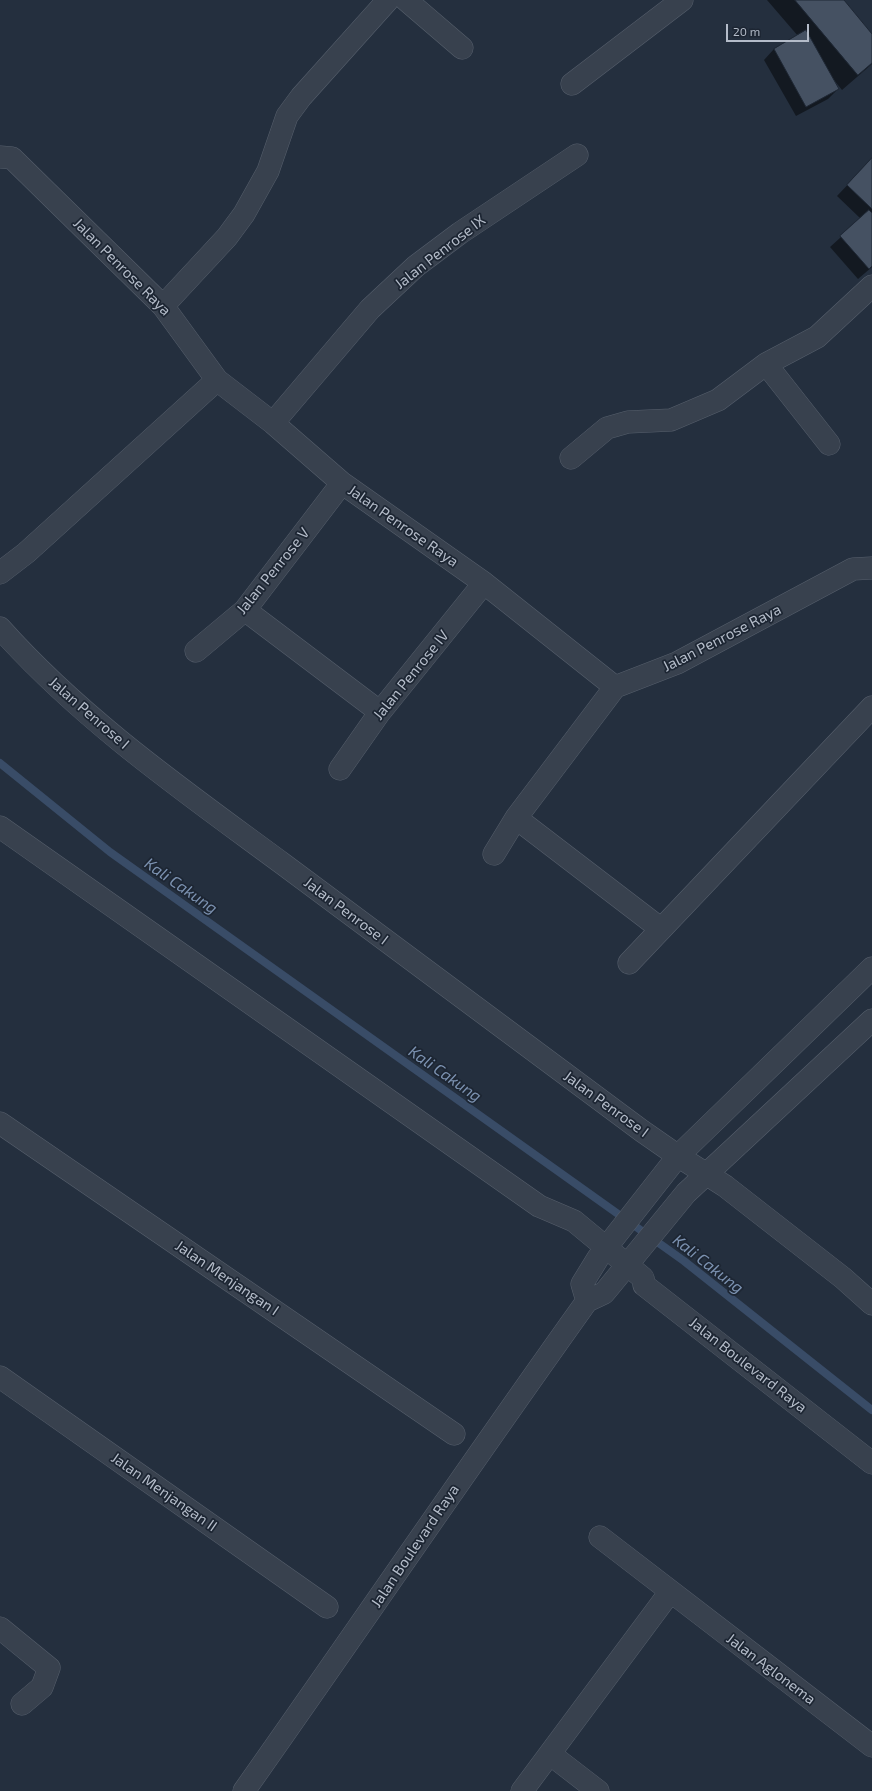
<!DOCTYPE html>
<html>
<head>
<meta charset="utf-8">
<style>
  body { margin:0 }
  #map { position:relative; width:872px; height:1791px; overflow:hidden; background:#242f3e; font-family:"Exo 2",sans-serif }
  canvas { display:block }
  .scale { position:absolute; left:726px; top:24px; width:83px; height:18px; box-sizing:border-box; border:2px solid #b4bcc9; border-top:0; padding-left:5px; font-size:12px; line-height:14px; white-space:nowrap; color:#b4bcc9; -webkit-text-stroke:3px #1d2633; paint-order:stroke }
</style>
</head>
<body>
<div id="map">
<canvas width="872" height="1791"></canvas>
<div class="scale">20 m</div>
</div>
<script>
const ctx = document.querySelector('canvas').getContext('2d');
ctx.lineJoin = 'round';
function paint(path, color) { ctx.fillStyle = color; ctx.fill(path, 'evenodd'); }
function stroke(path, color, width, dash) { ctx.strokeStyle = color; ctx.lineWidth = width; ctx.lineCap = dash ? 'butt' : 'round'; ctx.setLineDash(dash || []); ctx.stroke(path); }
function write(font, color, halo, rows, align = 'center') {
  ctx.font = font + ' "Exo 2",sans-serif'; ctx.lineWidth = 3.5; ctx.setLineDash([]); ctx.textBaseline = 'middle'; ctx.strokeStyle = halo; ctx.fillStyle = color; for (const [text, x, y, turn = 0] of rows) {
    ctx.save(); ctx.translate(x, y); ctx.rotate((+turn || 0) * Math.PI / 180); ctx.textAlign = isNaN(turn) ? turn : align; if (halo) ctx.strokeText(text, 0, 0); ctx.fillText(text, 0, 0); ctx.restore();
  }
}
const shadow = new Path2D(`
  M767,0H842L872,35V64L842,90L834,80L838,89L828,99L796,116L764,60L774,49L798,36Z
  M872,159V267L858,279L830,247L861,219L837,196Z`);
const stream = new Path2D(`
  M0,763L110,852L684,1261L872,1410`);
const building = new Path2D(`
  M795,0H844L872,34V63L858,75Z
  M806,30L839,89L806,107L774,49Z
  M872,158V209L847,185Z
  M869,210L872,213V266L869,269L840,236Z`);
const minor = new Path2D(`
  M406,0L462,48
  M572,84L682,0
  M0,157L12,158L163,306L217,380L273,423L342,483L484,583L615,687L677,663L853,569L872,568
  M163,306L227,237L244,214L268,171L287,116L301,97L388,0
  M766,364L829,444
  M273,423L370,309L416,266L460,233L577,155
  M571,458L607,428L628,422L671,420L718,400L766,364L817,337L872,286
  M0,573L26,553L217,380
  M245,610L380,712
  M0,628C82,720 184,791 283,864C403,953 522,1042 642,1131L678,1156L725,1186L843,1278L872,1304
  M196,651L245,610L342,483
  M340,769L380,712L484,583
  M516,818L661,929
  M0,827L539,1206L574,1221L643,1278L644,1285L872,1463
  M494,854L516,818L615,687
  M629,963L872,707
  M0,1123L454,1434
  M587,1301L582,1284L598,1258L678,1156L872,968
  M587,1301L604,1293L609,1287L686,1193L872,1020
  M0,1377L327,1607
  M600,1537L872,1746
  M0,1628L49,1668L42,1687L22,1704
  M550,1754L598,1791
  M244,1791C359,1628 471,1463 587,1301
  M522,1791L670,1592`);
const streetNames = [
  ["Jalan Penrose IX",440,252,-38],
  ["Jalan Penrose Raya",122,267,45],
  ["Jalan Penrose Raya",403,526,35],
  ["Jalan Penrose V",273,571,-51],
  ["Jalan Penrose Raya",722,638,-27],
  ["Jalan Penrose IV",411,675,-51],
  ["Jalan Penrose I",89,713,41],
  ["Jalan Penrose I",346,911,37],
  ["Jalan Penrose I",606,1104,36],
  ["Jalan Menjangan I",227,1278,34],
  ["Jalan Boulevard Raya",748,1365,38],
  ["Jalan Menjangan II",164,1492,35],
  ["Jalan Boulevard Raya",415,1546,-56],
  ["Jalan Aglonema",771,1669,37]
];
const waterNames = [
  ["Kali Cakung",181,886,35],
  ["Kali Cakung",445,1074,35],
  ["Kali Cakung",708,1264,38]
];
paint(shadow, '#0007');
stroke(stream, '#394c67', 8);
paint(building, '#455162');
stroke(building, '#1f2835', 1);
stroke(minor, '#565f6c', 23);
stroke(minor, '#38414e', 22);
write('15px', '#b4bcc9', '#1d2633', streetNames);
write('italic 16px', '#7c92b1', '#1d2633', waterNames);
</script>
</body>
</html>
